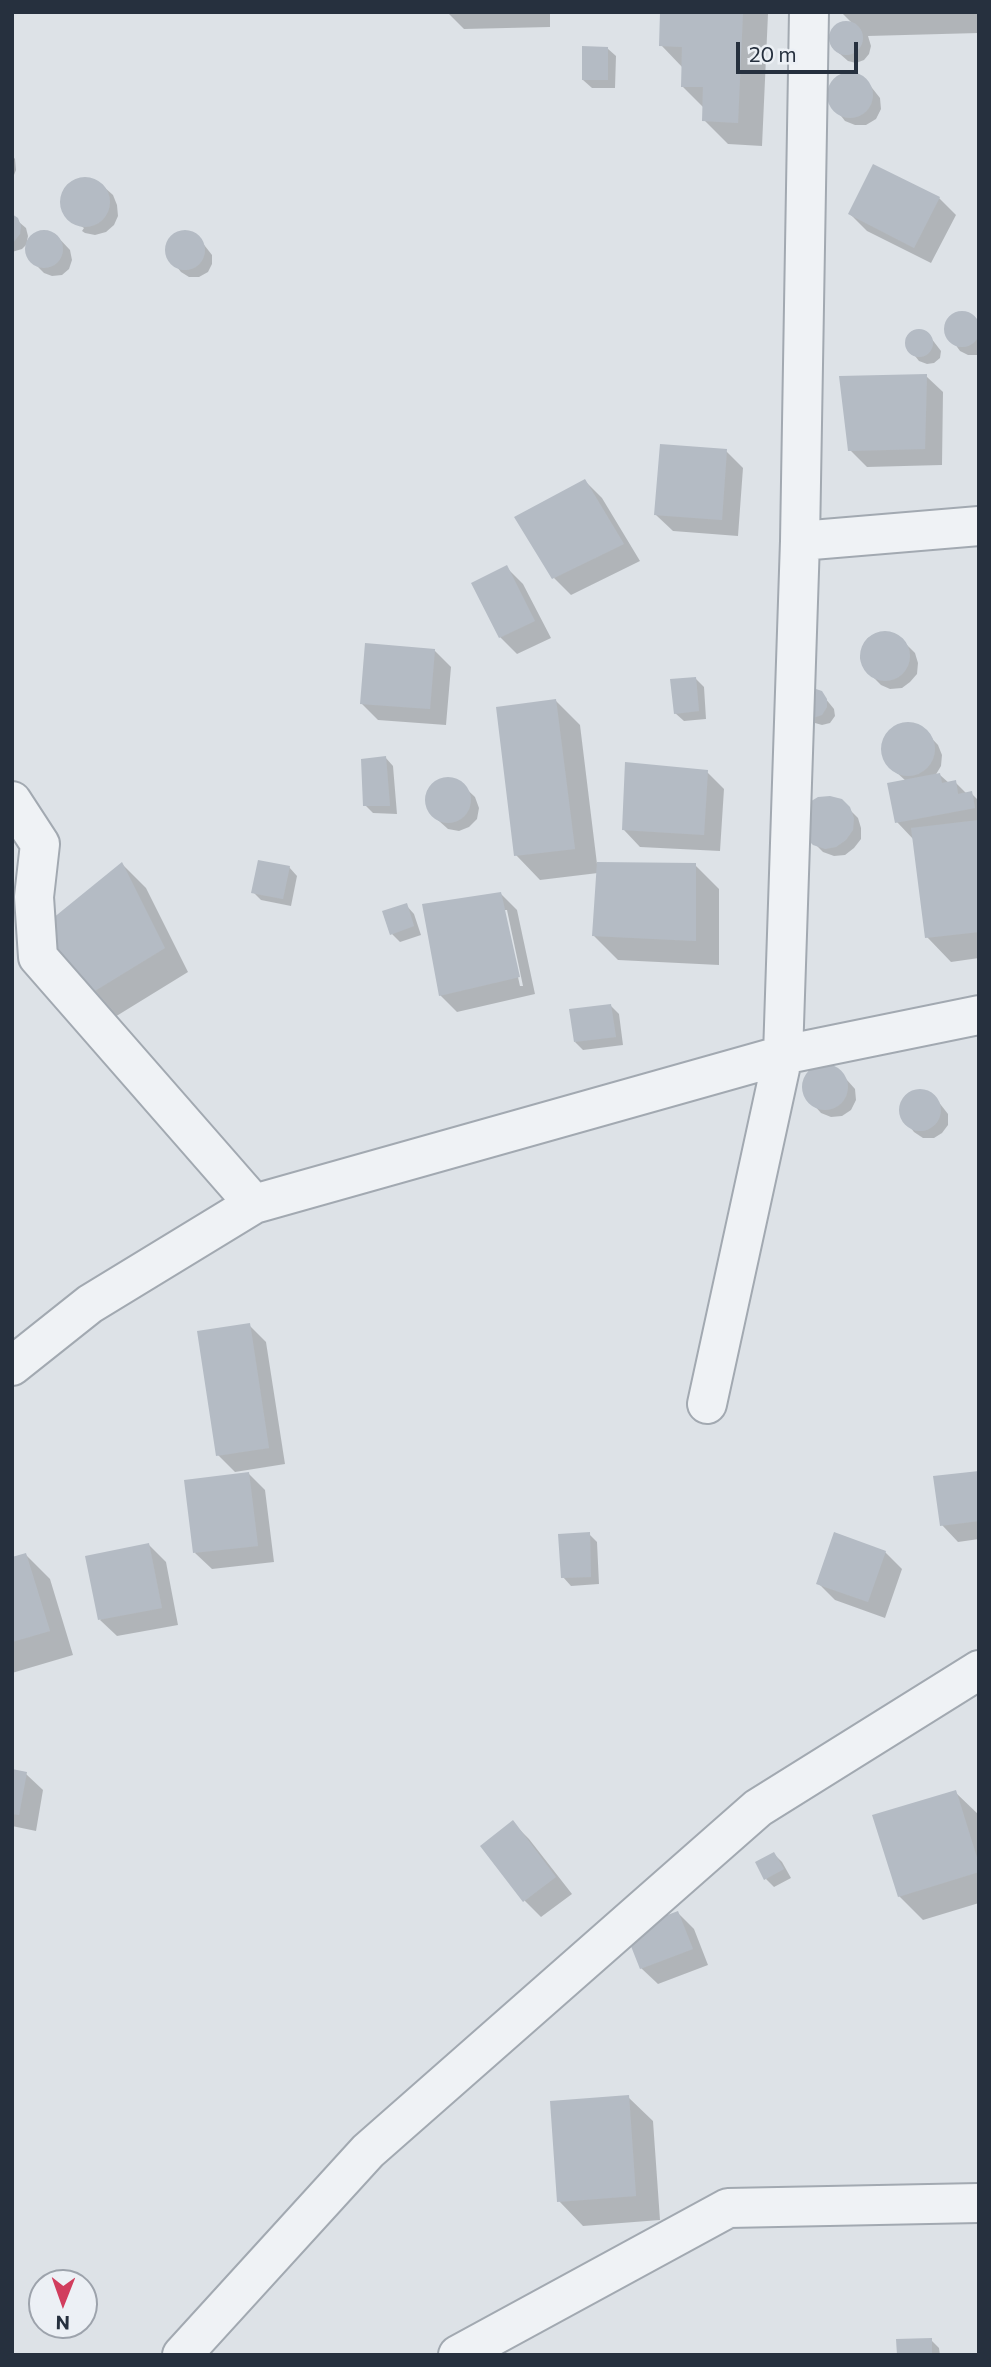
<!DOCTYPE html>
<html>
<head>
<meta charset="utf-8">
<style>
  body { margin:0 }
  #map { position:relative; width:991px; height:2367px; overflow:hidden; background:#dde2e7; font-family:Commissioner,sans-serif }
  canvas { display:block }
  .frame { position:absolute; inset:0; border:14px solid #26303e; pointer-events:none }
  .north { position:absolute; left:28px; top:2269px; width:70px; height:70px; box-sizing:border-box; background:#ecf0f5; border:2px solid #9da3ac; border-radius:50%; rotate:181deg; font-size:19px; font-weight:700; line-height:28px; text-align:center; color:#26303e }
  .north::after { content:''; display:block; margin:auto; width:24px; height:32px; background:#d13d5d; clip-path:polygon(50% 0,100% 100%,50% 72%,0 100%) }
  .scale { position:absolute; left:736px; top:42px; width:122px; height:32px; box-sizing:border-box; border:4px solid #26303e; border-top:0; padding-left:9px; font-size:21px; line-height:24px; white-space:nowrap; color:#26303e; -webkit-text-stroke:5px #ecf0f5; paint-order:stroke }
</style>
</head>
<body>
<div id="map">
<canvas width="991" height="2367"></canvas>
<div class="frame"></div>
<div class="north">N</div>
<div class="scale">20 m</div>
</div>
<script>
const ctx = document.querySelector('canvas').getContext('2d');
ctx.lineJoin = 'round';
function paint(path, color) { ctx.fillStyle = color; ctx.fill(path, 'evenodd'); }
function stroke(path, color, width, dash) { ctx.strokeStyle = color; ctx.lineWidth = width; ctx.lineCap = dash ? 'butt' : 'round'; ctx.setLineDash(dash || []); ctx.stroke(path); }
const shadow = new Path2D(`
  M447,12H550V27L464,29Z
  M662,12H766L768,14L762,146L728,144L704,120V108L682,86L683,68L661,45Z
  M841,12H979V33L868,36L871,46L869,54L864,60L856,63L848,61L832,47L830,39L831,31L837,24L852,23Z
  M607,48L616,56L615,88H592L583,80Z
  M855,74L865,79L880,98L881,109L876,119L866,125H855L845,121L830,102L829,90L834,81L844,75Z
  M12,155L15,159L16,170L12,180Z
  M84,179L95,181L104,187L113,195L117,205L118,216L114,225L106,232L95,235L85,233L82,231L84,228L68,218L62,208V198L66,188L74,181Z
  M939,198L956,215L931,263L867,231L850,214Z
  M12,216L26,228L28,236L27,241L36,233L45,232L55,234L70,250L72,260L69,269L62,275L52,276L44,273L28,257L26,245L22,249L12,252Z
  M190,232L198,237L212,255V264L208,272L199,277H189L181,272L167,255V245L172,237L180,233Z
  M958,313H967L979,321V353L977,355H968L960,351L947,333V325L951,317Z
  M921,331L928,334L941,351L940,358L934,363L927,364L919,361L907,346L908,338L913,332Z
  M926,376L943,392L942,465L867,467L850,450Z
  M726,451L743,468L738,536L673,531L656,515Z
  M585,481L602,498L640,561L571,595L554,578Z
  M506,567L523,584L551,638L517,654L500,637Z
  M888,632L898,636L915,653L918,663L917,674L910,682L902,688L890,689L881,685L864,668L860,658L863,647L868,638L878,633Z
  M434,650L451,667L446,725L378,720L361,703Z
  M696,679L704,687L706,719L684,721L675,713Z
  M821,693L834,709L835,716L830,723L822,725L815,723L806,714Z
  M556,701L580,725L597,864L695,865L719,889V965L618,960L594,936L598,873L540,880L516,855Z
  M911,724L921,727L938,745L942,755L941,766L935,776L940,775L949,783L955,782L967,794L971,793L979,801V958L951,962L927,937L914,840L897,822L906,781L886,763L883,753L884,741L889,731L899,725Z
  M385,757L393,766L397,814L373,813L365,805Z
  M707,772L724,789L720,851L640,847L624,830Z
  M445,779L457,780L475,797L479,808L477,819L469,827L459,831L448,829L430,813L426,802L427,791L435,782Z
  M841,801L858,818L861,828V839L854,848L845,855L834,856L823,852L806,835Z
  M122,864L146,888L188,972L110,1020L86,996Z
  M289,867L297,876L291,906L261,900L253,892Z
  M500,893L517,910L535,994L457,1012L440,995ZM503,910H507L523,986H520Z
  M406,905L414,914L421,935L400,942L392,934Z
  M611,1006L619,1014L623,1045L583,1050L575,1042Z
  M829,1066L839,1071L855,1089L856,1100L851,1110L842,1116L831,1117L821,1113L805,1095L804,1084L808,1074L818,1067Z
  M915,1090L925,1091L934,1096L948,1114V1125L942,1133L934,1138H923L914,1132L900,1114L901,1104L906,1095Z
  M249,1325L266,1342L285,1464L235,1472L218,1455Z
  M979,1472V1539L958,1542L942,1525Z
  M248,1473L265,1490L274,1562L212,1569L195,1553Z
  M589,1534L597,1542L599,1584L571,1586L563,1577Z
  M149,1545L166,1562L178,1625L117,1636L100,1620Z
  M885,1552L902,1569L885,1618L835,1600L818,1583Z
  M26,1555L50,1579L73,1655L12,1673V1559Z
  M12,1771L26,1774L43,1790L36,1831L12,1826Z
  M955,1792L979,1815V1903L923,1920L899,1896Z
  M513,1823L529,1839L572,1894L541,1917L525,1901Z
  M774,1854L782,1862L791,1878L774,1887L766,1879Z
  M678,1913L694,1929L708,1965L658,1984L641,1968Z
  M628,2097L653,2121L660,2220L583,2226L559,2201Z
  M931,2340L939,2348L940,2355H899Z`);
const building = new Path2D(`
  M660,12H743L738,123L702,121L703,87H681L682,47L659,46Z
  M829 38a17 17 0 1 1 34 0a17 17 0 1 1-34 0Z
  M582,46L608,47V80H582Z
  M827 95a23 23 0 1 1 46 0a23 23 0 1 1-46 0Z
  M873,164L940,197L914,248L848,214Z
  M60 202a25 25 0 1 1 50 0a25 25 0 1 1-50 0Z
  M12,214L18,218L21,226L20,234L12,244Z
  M25 249a19 19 0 1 1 38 0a19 19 0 1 1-38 0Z
  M165 250a20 20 0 1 1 40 0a20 20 0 1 1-40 0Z
  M944 329a18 18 0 1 1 36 0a18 18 0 1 1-36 0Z
  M905 343a14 14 0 1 1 28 0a14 14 0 1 1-28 0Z
  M927,374L925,449L848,451L839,376Z
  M660,444L727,449L722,520L654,515Z
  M585,479L624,544L552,579L514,517Z
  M507,565L535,621L499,638L471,583Z
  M860 656a25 25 0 1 1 50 0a25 25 0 1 1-50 0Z
  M365,643L435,649L430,709L360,704Z
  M696,677L699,711L674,714L670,679Z
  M813,688L822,691L827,699V707L822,715L813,718Z
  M556,699L575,849L514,856L496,707Z
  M881 749a27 27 0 1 1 54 0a27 27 0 1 1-54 0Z
  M386,756L390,806H363L361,759Z
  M625,762L708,770L704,835L622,830Z
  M940,773L942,783L956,780L958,794L972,791L975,808L895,823L887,783Z
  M425 800a23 23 0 1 1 46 0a23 23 0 1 1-46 0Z
  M830,796L842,799L850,807L854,818L853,830L846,840L836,847L825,849L813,845L804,836L808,803L818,797Z
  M979,820V932L925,938L911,828Z
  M258,860L290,866L283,899L251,893Z
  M122,862L165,948L85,997L42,927Z
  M597,862L696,863V941L592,936Z
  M501,892L520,977L439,996L422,904Z
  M407,903L414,926L390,935L382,911Z
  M611,1004L616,1037L574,1042L569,1009Z
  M802 1087a23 23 0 1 1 46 0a23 23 0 1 1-46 0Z
  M899 1110a21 21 0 1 1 42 0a21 21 0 1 1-42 0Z
  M250,1323L269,1448L216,1456L197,1331Z
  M979,1471V1521L940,1526L933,1476Z
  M249,1472L258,1546L193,1553L184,1480Z
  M590,1532L591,1577L561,1578L558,1534Z
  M834,1532L886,1551L868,1602L816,1584Z
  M149,1543L162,1608L98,1620L85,1556Z
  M26,1553L50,1631L12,1642V1557Z
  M12,1769L27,1772L19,1815L12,1814Z
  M956,1790L979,1864V1872L898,1897L872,1815Z
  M513,1820L556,1877L523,1902L480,1846Z
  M774,1852L784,1869L764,1880L755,1862Z
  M678,1911L693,1949L640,1969L625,1931Z
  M629,2095L636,2196L557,2202L550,2101Z
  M932,2338V2355H897L896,2339Z`);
const minor = new Path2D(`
  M800,541L979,526
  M12,801L40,844L34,897L38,957L254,1204
  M12,1366L90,1304L254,1204L783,1055L979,1015
  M707,1404L783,1055L800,541L809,12
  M458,2355L728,2208L979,2203`);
const tertiary = new Path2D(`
  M182,2355L368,2151L758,1808L979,1670`);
paint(shadow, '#0003');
paint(building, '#b4bbc4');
stroke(minor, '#a2a9b1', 42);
stroke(tertiary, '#a2a9b1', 42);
stroke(minor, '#eff2f5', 38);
stroke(tertiary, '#eff2f5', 38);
</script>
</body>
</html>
